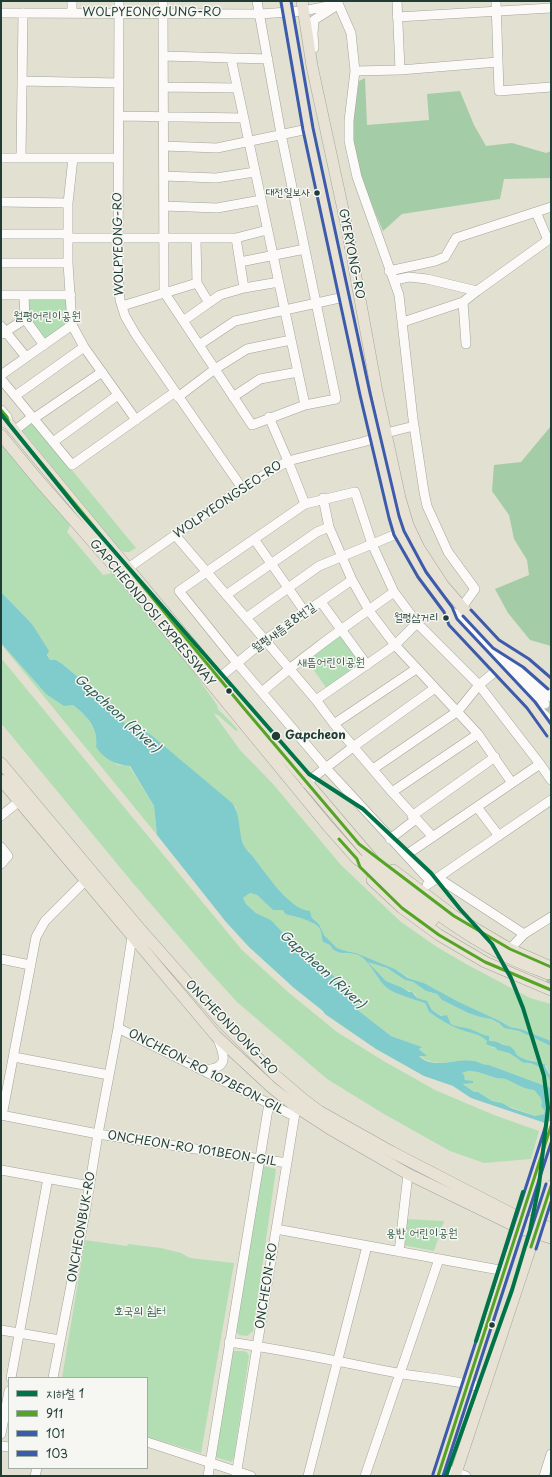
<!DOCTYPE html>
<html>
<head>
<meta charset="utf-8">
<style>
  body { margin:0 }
  #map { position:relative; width:552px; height:1477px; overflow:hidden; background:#e2e0d1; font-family:"Playpen Sans","Poor Story",sans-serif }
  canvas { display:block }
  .frame { position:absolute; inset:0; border:2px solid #1f3d34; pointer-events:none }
  .legend { position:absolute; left:8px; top:1377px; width:140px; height:92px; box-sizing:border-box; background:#f6f6f2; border:1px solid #a0aca6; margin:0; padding:5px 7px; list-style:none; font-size:12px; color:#1f3d34 }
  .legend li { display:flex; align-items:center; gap:8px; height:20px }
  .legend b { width:20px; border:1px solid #a0aca6 }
</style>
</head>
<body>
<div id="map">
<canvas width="552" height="1477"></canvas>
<div class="frame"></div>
<ul class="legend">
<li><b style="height:5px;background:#007448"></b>지하철 1</li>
<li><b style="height:5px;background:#55a426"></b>911</li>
<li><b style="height:5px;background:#3d5bab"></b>101</li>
<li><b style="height:5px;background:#3d5bab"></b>103</li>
</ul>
</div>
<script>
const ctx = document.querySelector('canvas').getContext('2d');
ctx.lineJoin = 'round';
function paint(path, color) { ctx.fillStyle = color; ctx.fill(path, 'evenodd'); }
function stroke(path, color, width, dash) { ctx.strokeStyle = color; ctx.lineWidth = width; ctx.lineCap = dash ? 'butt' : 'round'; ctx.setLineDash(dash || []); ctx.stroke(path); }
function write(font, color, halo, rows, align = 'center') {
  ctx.font = font + ' "Playpen Sans","Poor Story",sans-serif'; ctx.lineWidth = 3; ctx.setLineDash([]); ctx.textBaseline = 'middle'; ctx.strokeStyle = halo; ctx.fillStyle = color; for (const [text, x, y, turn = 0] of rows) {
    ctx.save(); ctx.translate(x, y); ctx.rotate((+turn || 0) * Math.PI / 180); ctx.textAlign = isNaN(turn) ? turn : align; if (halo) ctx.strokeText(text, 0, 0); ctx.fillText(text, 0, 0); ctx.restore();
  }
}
const green = new Path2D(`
  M27,299H67L69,322L44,341L29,320Z
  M31,424L35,425L136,548L129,552H124L119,548L23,431L25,428Z
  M1,445L5,447L71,524L67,532L103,575L112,573L194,670L198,678L217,705L218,709L232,723L238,730L236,731L218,715L214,714L240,750L273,784L341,865L401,922L437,947L466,964L530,998L551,1004V1041L521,1029L510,1027L500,1021L457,1001L424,983L409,978L395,969L356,953L346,951L337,948L324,935L319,924L312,918L311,915L292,903L280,891L267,877L249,851L244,847L240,836L236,807L126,725L118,715L116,708L61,663L56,660H50L32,624L1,592Z
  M341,634L361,659L359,666L327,689L306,659Z
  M1,643L46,694L73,705L85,715L94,729L97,740L96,747L118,765L129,766L154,806L157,835L1,644Z
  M1,658L242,950L288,992L337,1032L382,1060L435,1090L494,1115L539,1131L531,1159L484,1163L450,1151L384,1114L327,1079L237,1002L206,968L132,882L1,723Z
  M250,893L257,895L273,910H283L285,914C293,916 316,921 320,929C322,933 321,938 323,942L330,945C336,957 348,951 358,955C371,961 376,979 387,988C394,994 416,1000 425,1003L429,1012L448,1024L484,1037L492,1047L509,1053L516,1058L534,1064L546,1074L551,1082V1088L489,1065C483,1065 480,1062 474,1061C453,1057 439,1071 418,1055L426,1056L419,1048L422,1047L391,1036L359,1011L355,1001L343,991L333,975L324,967L301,952L271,920L256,913L246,904L243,898Z
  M367,961L387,968L405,980L413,982L426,991L437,994L442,1000L468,1013L480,1017L491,1019L499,1023L504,1028L519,1031L550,1045L551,1074H549L546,1065L541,1062L524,1059L517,1056L502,1043L489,1041C481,1029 463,1029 451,1024L447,1015L442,1016L432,1010L429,1005L417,999L415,994L403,988L386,981Z
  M468,1071C480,1071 485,1075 496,1078C499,1079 502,1078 505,1079C515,1083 523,1089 534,1090L541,1098L542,1104L545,1111L544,1114L535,1116L505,1105L502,1103L492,1101L478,1092H474L462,1083H467L462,1073Z
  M264,1166L276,1169L253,1331L247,1336L239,1335L235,1329L261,1171Z
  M405,1219L444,1221L434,1251L402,1245Z
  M85,1240L127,1246L128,1244L161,1248L181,1253L190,1258L234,1263L201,1453L147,1437V1378H62Z
  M233,1351H242L247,1352L249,1356L234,1458L231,1462L212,1456L230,1355Z`);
const forest = new Path2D(`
  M365,78L367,125L429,120L427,94L460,91L474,125L486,146L512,143L546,153L551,151V178L504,179L500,199L402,214L383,231C369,197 351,162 353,124C354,110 357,95 359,81Z
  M551,426V646L530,640L508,613L495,589L529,575L527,560L514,539L509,515L492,491L494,465L521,462Z`);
const water = new Path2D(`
  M1,592L32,624L49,651L47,655L50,660H56L61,663L116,708L118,715L126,725H133L151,735L232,803C241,813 238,834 244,846C246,849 248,851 250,853C263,869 289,910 310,911L312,918L319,924L324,935L337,948L346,951L356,953L395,969L408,978L424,983L457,1001L500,1021L510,1027L521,1029L551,1041V1046L519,1031L504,1028L499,1023L491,1019L480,1017L468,1013L442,1000L437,994L426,991L413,982L405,980L387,968L368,962L386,981L403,988L409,992H412L417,998L427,1001L432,1010L441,1016L447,1015L451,1024C457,1027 463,1027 470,1029C477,1031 483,1036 489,1036V1041C496,1041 498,1042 504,1045C506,1046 510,1045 512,1048C517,1052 514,1055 522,1058C530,1062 538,1060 546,1065L545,1066L549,1074H551V1082C545,1072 536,1061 524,1063L509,1053L498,1050V1051L496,1048L486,1044L487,1041C479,1033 469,1033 459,1029C448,1025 438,1018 429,1012L425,1003C416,1000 394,994 387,988C376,979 371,961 358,955C348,951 336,957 330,945L323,942C321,938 322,933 320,929C316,921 293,916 285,914L283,910H273L257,895L250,893L243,898L246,904L256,913L271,920L301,952L324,967L333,975L343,991L355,1001L359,1011L391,1036L422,1047L419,1049L427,1056H419C435,1071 455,1057 474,1061C480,1062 483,1065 489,1065L551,1088V1125L471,1098L453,1086L424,1076L376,1049L325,1014L323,1011L294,988L249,947L226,922L157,835L154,806L130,766C116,765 104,759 96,747C99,728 86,715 73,705L64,706L46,694L1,643ZM468,1071C480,1071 485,1075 496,1078C499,1079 502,1078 505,1079C515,1083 523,1089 534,1090C538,1095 544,1099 541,1106L545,1111L544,1114L535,1116L511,1108L502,1103L492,1101L478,1092H474L463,1084L473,1083V1081L465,1080L464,1075L462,1073Z`);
const minorTunnel = new Path2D(`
  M545,704L551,710`);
const majorTunnel = new Path2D(`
  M547,979L551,980`);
const minor = new Path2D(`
  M119,1L118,278L120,300L125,316L136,335L242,488
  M163,1L164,292L252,425L305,405L336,399L281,134L257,1
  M337,1L351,33L355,71L349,121V141L357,177L399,295L413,419L424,492L427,506L448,552L475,589L462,607
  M397,1L400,70
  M496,1L499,91L551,87
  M1,13L260,14L303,11L338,4
  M72,13V1
  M397,17L551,8
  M314,48L313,34L314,20L336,6
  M164,56L268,59
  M231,58L305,405
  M355,71L400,70L498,62
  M22,81L119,83
  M164,87L237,88
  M119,116L244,118
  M164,146L217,148L308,129
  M1,158H118
  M21,158L23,13
  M73,158L68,203V263L72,325L84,347L136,420
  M164,176L216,178L255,172
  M1,202L68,203
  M164,206L217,208L261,200
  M1,234H68
  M68,238H236L267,230
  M236,238L244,288
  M196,239L197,283L209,303
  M240,262L305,249
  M1,263H68
  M389,271L435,261L445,257L456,238L551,207
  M395,280L409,277L427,279L477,291
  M1,295H71
  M24,295L25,319L44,345
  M463,302L466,344
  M122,306L197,283
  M183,321L220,295L244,288L279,282
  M403,322L463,302L477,291L548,240L536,212
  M1,326L26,357
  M2,334L25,319
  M199,345L235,321L344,297
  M1,375L72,325
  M1,379L72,465L175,392
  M15,396L84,347
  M178,397L215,369L247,349L291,340
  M233,397L260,379L298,372
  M1,410L7,417L9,424
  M269,417L288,461L305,504
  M33,419L102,372
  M14,431L32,417
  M386,433L414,426
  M53,442L118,395
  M323,498L329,527L352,580L370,612L395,645L478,734L512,783
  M175,535L265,640L316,700L334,724L392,792L433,837
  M254,539L305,612
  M124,571L242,488L288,461L363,442L382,436
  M226,595L317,532L329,527
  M321,602L367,665
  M448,610L460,616L545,704
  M246,618L319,566L399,533
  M512,658L551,697
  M219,678L265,640L352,580
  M262,692C304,655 349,624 394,592
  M316,700L395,645L417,623
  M537,708L551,721
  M334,724L416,669
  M373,769L458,711L479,685L497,670
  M306,783L353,747L435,688
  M392,792L478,734
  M477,807L499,836
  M1,816L23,798
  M412,816L495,757
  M390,839L416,819
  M1,847L8,856L1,864
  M406,855L540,764
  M438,878L524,934
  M431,882L326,768L237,663L179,591L305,504L355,492L372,544L394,592L417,623L479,685L540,764L551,780
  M427,885L551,800
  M510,949L524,934L551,917
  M1,959L30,965
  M118,1028L294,1116
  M14,1057L109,1075
  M202,1070C230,1069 225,1056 217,1037
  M1,1115L98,1134L287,1163
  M2,1116L36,937L45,921L85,881
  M1,1170L90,1186
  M276,1229L505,1271
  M399,1252L408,1174
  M1,1330L60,1340
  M229,1342C286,1350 341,1362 397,1373C426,1378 456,1380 484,1388
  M11,1378L48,1178
  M53,1378L85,1213L98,1134L118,1028L132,937L136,934
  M1,1434L9,1391
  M147,1442L251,1476
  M1,1446L9,1447
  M440,1467L466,1476
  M35,1476L37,1468
  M208,1476L269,1103
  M236,1476L296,1107L299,1103
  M308,1476L367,1246
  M365,1476L439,1259
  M544,1476L551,1454`);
const major = new Path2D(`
  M286,1L308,129L365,394L394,517L399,533L422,575L448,610L453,622L497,670L531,705L551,733
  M302,1L312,66L347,228L377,392L400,498L408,525L419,548L443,585L462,607L496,644L526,663L551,685
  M1,420L9,424L242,706L374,861C413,898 456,930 503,955C517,962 533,968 548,974
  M1,435L39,481L121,574L327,825L357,859L363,863L415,907L433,920
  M1,763L141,930L223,1023L275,1075L303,1099L319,1111L392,1152L522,1219L551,1228
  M1,780L216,1036L271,1087L296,1107L330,1129L408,1174L519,1228L551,1238
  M393,870L454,916L510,949L551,967
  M372,880L402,908L439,935L485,962L551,990
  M438,1476L519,1228L551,1126
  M455,1476L551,1186`);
const bus1 = new Path2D(`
  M1,410L7,417L9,424L242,706L359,844L454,916L510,949L551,967
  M339,839L357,859L360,867L402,908L439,935L485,962L551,990
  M531,1247L551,1186
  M438,1476L551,1126`);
const bus2 = new Path2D(`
  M281,2L303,130L360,395L389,518L394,535L418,577L444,612L449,625L527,708L547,736
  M463,616L493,648L523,667L548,689
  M536,1249L551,1202
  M443,1476L551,1143`);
const bus3 = new Path2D(`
  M291,1L313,128L370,393L399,516L404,531L426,572L452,607L457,619L535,702L551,724
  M471,610L499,640L529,659L551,678
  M526,1245L546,1184
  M433,1474L546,1125`);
const metro1 = new Path2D(`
  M1,414L79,511L309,774L363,809L431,873L460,909L492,944L511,978L523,1008L544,1076L548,1108L539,1185L530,1230L512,1290L446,1476
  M476,1341L523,1192`);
const markers = [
  [317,193,3.5,"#1f3d34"],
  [446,618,3.5,"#1f3d34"],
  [229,691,3.5,"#1f3d34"],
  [276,736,5,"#1f3d34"],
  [492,1325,3.5,"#1f3d34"]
];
const busNames = [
  ["대전일보사",310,193],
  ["월평삼거리",438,618]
];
const streetNames = [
  ["WOLPYEONGJUNG-RO",152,13],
  ["WOLPYEONG-RO",119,244,-91],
  ["GYERYONG-RO",351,254,79],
  ["WOLPYEONGSEO-RO",228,500,-34],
  ["GAPCHEONDOSI EXPRESSWAY",152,613,50],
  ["월평새뜸로8번길",284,628,-36],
  ["ONCHEONDONG-RO",231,1028,46],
  ["ONCHEON-RO 107BEON-GIL",206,1072,27],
  ["ONCHEON-RO 101BEON-GIL",192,1149,9],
  ["ONCHEONBUK-RO",82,1227,-80],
  ["ONCHEON-RO",267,1286,-81]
];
const parkNames = [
  ["월평어린이공원",47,317],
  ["새뜸어린이공원",331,663],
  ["용반 어린이공원",422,1234],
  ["호국의 쉼터",140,1312]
];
const stopNames = [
  ["Gapcheon",285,736]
];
const waterNames = [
  ["Gapcheon (River)",117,714,42],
  ["Gapcheon (River)",322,970,42]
];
paint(green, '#b3deb4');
paint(forest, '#a4cca7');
paint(water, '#80cccc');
stroke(minorTunnel, '#bbbfb2', 9, [9, 4.5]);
stroke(majorTunnel, '#bbbfb2', 11, [11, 5.5]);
stroke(minor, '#a1a49a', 10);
stroke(major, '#a1a49a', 12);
stroke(minor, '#fbfaf8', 9);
stroke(major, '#e8e2d5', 11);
stroke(bus1, '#55a426', 3);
stroke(bus2, '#3d5bab', 3);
stroke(bus3, '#3d5bab', 3);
stroke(metro1, '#007448', 4);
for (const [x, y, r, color] of markers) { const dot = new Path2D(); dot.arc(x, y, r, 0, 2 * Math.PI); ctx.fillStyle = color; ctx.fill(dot); stroke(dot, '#f6f6f2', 1.5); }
write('11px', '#1f3d34', '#f6f6f2', busNames, 'right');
write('12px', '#1f3d34', '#f6f6f2', streetNames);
write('12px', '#355d49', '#f6f6f2', parkNames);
write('bold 12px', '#1f3d34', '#f6f6f2', stopNames, 'left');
write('italic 13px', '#2d5f5a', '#f6f6f2', waterNames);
</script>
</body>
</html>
